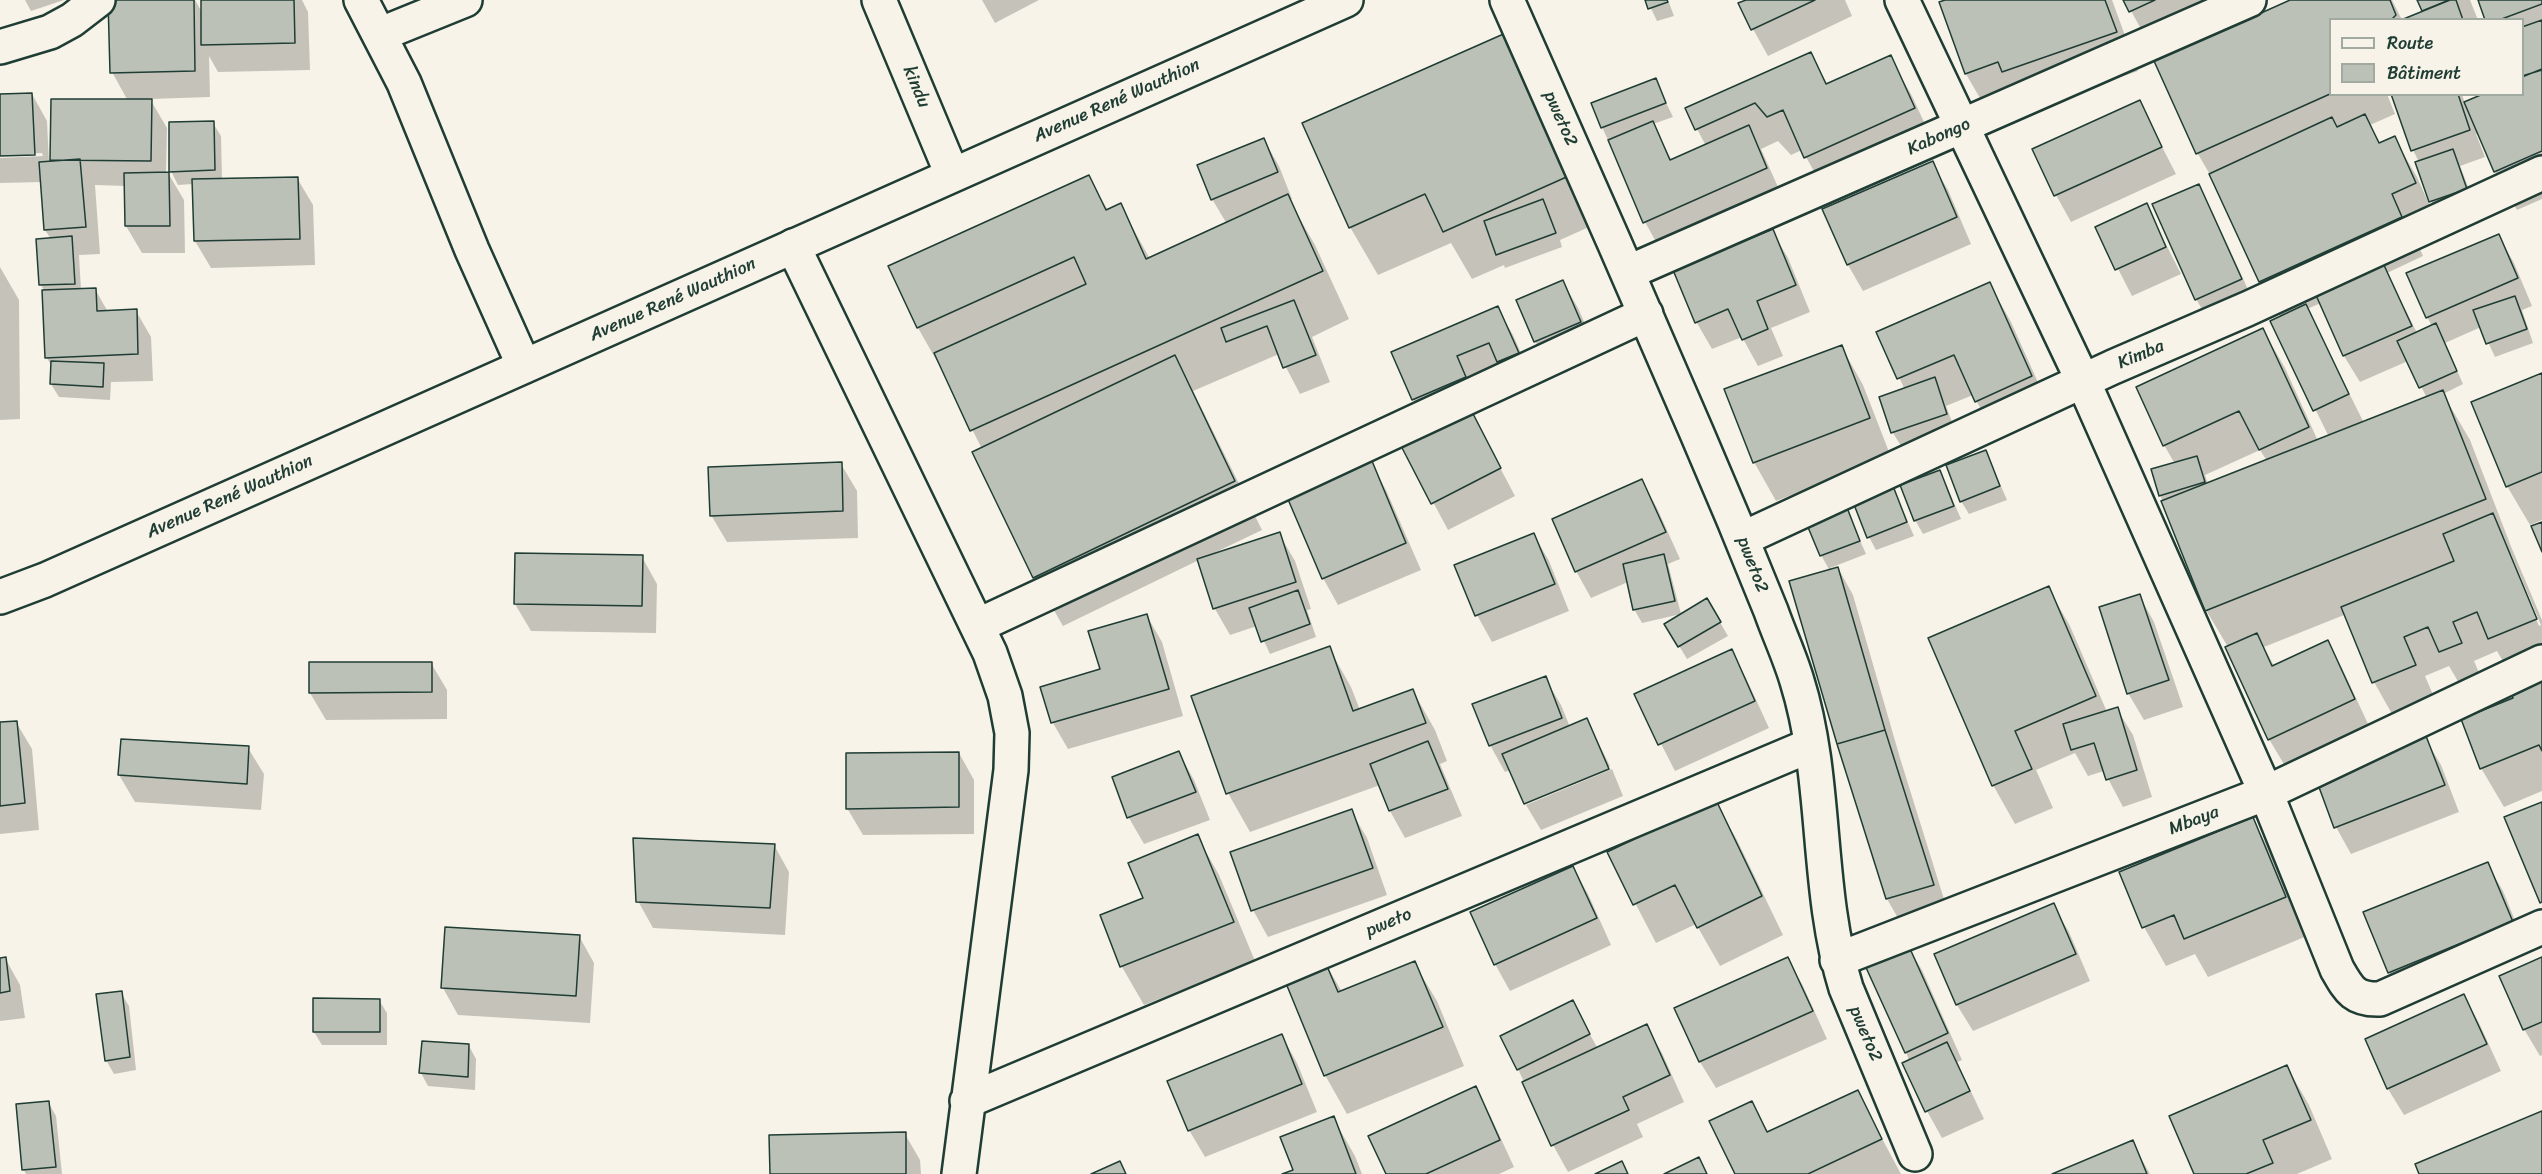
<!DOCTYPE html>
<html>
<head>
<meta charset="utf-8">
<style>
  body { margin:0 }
  #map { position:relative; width:2542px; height:1174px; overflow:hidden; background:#f7f3e8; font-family:Sriracha,sans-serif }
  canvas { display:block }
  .legend { position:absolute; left:2329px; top:18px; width:195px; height:78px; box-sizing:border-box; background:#f7f3e8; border:2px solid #a1aaa0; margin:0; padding:8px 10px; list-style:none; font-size:18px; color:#1f3d34 }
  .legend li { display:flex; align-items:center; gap:12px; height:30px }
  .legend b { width:30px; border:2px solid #a1aaa0 }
</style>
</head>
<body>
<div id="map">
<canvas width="2542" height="1174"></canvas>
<ul class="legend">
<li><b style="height:8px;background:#f7f3e8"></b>Route</li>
<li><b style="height:16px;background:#bbc1b6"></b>Bâtiment</li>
</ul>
</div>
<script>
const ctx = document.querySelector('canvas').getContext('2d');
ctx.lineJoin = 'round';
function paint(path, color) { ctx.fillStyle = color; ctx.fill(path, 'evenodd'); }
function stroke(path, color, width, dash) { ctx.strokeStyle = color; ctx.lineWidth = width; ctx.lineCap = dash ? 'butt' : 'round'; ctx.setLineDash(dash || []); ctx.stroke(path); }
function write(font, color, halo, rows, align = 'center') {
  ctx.font = font + ' Sriracha,sans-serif'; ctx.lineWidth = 6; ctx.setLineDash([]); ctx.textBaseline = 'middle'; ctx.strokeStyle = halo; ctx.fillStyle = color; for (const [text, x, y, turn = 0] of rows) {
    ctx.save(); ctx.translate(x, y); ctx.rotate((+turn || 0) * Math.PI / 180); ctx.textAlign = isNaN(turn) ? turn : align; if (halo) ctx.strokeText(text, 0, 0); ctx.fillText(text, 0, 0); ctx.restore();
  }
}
const shadow = new Path2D(`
  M25,0H64L31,11Z
  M110,0H195L203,14L202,0H302L308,12L310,70L218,72L209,56L210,97L150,99L167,128L166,173H168L184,200L185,253H142L126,226V186L95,185L100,254L79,255L81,290L95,289L108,312L136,311L151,337L153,381L111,382L110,400L59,397L51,384L52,367L47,358L44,290L41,285L51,239L45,230L42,182L0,183V158L43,156L42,153L0,155V95L32,94L47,121L49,163H52V100L128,101L112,72Z
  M982,0H1039L995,23Z
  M1647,0H1668L1674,16L1657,21Z
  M1749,0H1845L1852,16L1768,56L1753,29Z
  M1949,0H2112L2138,71L2026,110L1988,112L1966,74L1941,3Z
  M2125,0H2226L2146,38Z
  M2294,0H2392L2402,20H2330V94H2387L2395,114L2370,125L2381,144L2394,138L2417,177L2437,222L2413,233L2423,256L2387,273L2417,333L2432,326L2427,317L2499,236L2514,263L2532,306L2522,310L2533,343L2495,357L2481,327L2445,343L2463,384L2443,394L2470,440L2512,549L2542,620V665L2512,677L2497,651L2474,661L2483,682L2463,690L2449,666L2425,676L2437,704L2396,721L2374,682L2344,615L2264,647L2274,666L2327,642L2342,668L2369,726L2285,766L2269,739L2228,647L2206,610L2160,495L2175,464L2164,445L2263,330L2285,368L2318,441L2329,437L2272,322L2281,318L2261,282L2216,185L2198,154L2156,62ZM2321,303L2344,356L2360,382L2408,361L2427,398L2364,423L2307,309ZM2260,450L2267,461L2208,484L2205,475ZM2508,554H2511L2541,625L2539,626Z
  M2419,0H2470L2478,20H2405L2424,12Z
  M2480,0H2542V199L2517,210L2495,171L2479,133L2476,134L2485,157L2460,166L2474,202L2438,214L2431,201L2419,162L2413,150L2392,94H2462L2465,104L2522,94V20H2487Z
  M1508,34L1598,223L1560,240L1562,247L1505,268L1504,265L1472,279L1451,243L1378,275L1350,227Z
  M1811,54L1828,85L1890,57L1912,96L1936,148L1828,196L1802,150L1791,155L1778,141L1761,149L1782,196L1660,249L1645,222L1602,127L1655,80L1673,117L1653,124L1672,161L1706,146L1697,129Z
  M2139,102L2176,174L2071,222L2056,195Z
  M213,123L221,136L222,180L297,178L313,205L315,265L211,268L195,241L193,184L178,185L171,171Z
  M1264,140L1279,166L1292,199L1289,200L1315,245L1349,319L1312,337L1330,382L1300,394L1279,354L1193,391L1262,530L1212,554L1213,555L1279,534L1295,561L1311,609L1307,610L1316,637L1270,654L1257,626L1230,635L1215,609L1199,560L1063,626L1035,577L974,452L982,449L946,377L918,328L890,267L1088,177L1108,210L1120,205L1150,259L1227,224L1212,199Z
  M1932,163L1948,190L1971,244L1863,291L1848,265Z
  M2198,186L2213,213L2256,307L2212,326L2196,299Z
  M2146,205L2181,274L2132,296L2097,228Z
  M1772,231L1788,258L1810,312L1771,328L1783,356L1758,366L1742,337L1712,349L1697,323L1675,271Z
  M0,267L19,300L20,419L0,420Z
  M1563,282L1578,308L1596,349L1551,368L1535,341Z
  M1989,283L2011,322L2053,416L1998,440L1973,395L1946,406L1954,427L1901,446L1893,433L1881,398L1905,390L1878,332Z
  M1497,308L1513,335L1533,380L1469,409L1515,496L1448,530L1401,442L1430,428L1413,399Z
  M1841,346L1863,385L1891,457L1776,501L1754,462Z
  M2542,374V520L2530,525L2507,486Z
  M1986,452L2007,500L1969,514L1961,501Z
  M1371,463L1386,490L1421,570L1338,605L1323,578Z
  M841,464L857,491L858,538L727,542L711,515Z
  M1940,471L1961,519L1923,534L1915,520Z
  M1642,481L1657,508L1680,559L1668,564L1681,614L1642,623L1634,609L1628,582L1591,598L1576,571Z
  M1893,488L1914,536L1876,550L1869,537Z
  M1845,507L1866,554L1830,568L1831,570L1838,568L1853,595L1900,758L1948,912L1902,925L1887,899L1830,571L1821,555Z
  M1534,535L1549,561L1569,611L1492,642L1477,615L1456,566Z
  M642,557L657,584L656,633L531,631L515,604Z
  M2048,588L2070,626L2107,712L2117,709L2133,735L2152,797L2123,807L2104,771L2088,776L2075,753L2036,770L2053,808L2015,824L1993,785Z
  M2139,595L2154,622L2183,707L2144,720L2128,693Z
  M1707,600L1728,636L1687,659L1666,624Z
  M1147,616L1162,642L1183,716L1068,749L1053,723L1042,688L1101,670Z
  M1329,648L1351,687L1360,710L1413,691L1435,730L1447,761L1440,764L1462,816L1405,838L1390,811L1380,785L1250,832L1228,793Z
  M1731,651L1746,678L1769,728L1675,771L1636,695Z
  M431,663L447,690V719L326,720L310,693Z
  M2542,670V791L2504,807L2481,768Z
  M1545,678L1561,705L1570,727L1587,720L1610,766L1526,801V804L1511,770L1505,772L1490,745Z
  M16,722L32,749L39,830L0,834V724Z
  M2425,738L2441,765L2459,812L2351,854L2336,827Z
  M122,740L248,748L264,774L261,810L135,802L119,775Z
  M959,753L974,780V834L863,835L847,808Z
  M1179,753L1194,780L1210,820L1144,844L1129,818L1114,778Z
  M1612,769L1623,796L1541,830L1526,805Z
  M1715,802L1737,840L1783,935L1720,966L1696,924L1656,943L1609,853Z
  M1351,811L1367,838L1387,895L1268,937L1253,910L1232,853Z
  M2252,819L2274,857L2307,936L2208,977L2195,954L2166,966L2144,927Z
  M1197,836L1219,875L1255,961L1144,1005L1122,967L1102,916L1145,899Z
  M774,845L789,872L785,935L653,928L638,901Z
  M2487,864L2503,891L2527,950L2405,999L2389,972Z
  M1573,868L1588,894L1611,945L1510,991L1495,964Z
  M2053,905L2069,932L2090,981L1973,1031L1957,1005L1936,955Z
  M446,929L579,936L594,963L590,1023L458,1015L443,988Z
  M1906,944L1922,970L1962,1060L1957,1062L1984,1119L1942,1138L1927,1111L1906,1052Z
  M5,958L20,985L25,1018L0,1021V959Z
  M1788,959L1803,986L1827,1039L1716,1088L1700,1062L1676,1009Z
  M2542,959V1055L2540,1056L2524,1029Z
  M1324,961L1342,992L1414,963L1437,1001L1464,1066L1347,1114L1325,1075Z
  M121,993L129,1006L136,1070L114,1074L106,1060Z
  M2464,996L2479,1023L2501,1071L2404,1115L2388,1089L2367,1039Z
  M379,1000L387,1013V1045H322L314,1032Z
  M1572,1002L1598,1049L1646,1026L1662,1053L1684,1102L1637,1124L1643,1137L1568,1172L1553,1145L1518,1069Z
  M1282,1036L1297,1063L1317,1112L1205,1157L1189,1130Z
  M469,1046L476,1059L475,1090L428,1086L421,1073Z
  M2287,1067L2309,1105L2332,1159L2297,1174H2196Z
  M1475,1088L1490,1115L1514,1167L1499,1174H1388Z
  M1857,1092L1901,1174H1736L1752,1103L1769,1133Z
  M48,1102L56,1116L62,1174H26L24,1170Z
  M1333,1118L1355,1156L1362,1174H1286L1294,1171Z
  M905,1134L920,1160L921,1174H772Z
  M2132,1142L2150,1174H2056Z`);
const building = new Path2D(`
  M108,0H194L195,71L110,73Z
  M201,0H294L295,43L201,45Z
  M1645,0H1667L1668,2L1648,9Z
  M1746,0H1815L1751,30L1738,3Z
  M1945,0H2105L2117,32L2002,72L1998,62L1965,74L1939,2Z
  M2123,0H2155L2129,12Z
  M2290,0H2390L2396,15L2391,20H2330V94L2196,154L2154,61Z
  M2417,0H2449L2422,11Z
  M2450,0H2456L2463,20H2401Z
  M2478,0H2542V4L2499,20H2485Z
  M2542,20V70L2522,76V27Z
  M1508,32L1571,175L1443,232L1425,194L1349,228L1302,123Z
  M1811,52L1826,84L1891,55L1915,108L1804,158L1783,110L1767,117L1755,103L1695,130L1685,108Z
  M2542,69V151L2494,172L2464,102L2483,94H2522V77Z
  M1656,78L1666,103L1601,128L1591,103Z
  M32,93L35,155L0,156V94Z
  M2391,94H2458L2470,130L2411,151Z
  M51,99H152L151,161L50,160Z
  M2140,100L2162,147L2054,196L2032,149Z
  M2365,114L2379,143L2395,136L2416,183L2392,194L2402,217L2259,282L2209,174L2332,117L2337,127Z
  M214,121L215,170L169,172V122Z
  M1653,121L1670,160L1749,125L1767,168L1643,223L1608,140Z
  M1264,138L1278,172L1211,200L1197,165Z
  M2453,149L2467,189L2429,202L2415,162Z
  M80,159L86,227L44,230L39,162Z
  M1933,161L1957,217L1847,265L1822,209Z
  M169,172L170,226H125L124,173Z
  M1089,175L1106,210L1121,203L1146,259L1288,194L1323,271L970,431L934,353L1086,284L1074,257L917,328L888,266Z
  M298,177L300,239L194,241L192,179Z
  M2199,184L2242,279L2195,300L2152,204Z
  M1543,199L1556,233L1496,255L1484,221Z
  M2147,203L2166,247L2115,270L2095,227Z
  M1773,229L1796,285L1757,301L1768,329L1742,340L1728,309L1695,323L1673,270Z
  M2499,234L2518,278L2426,318L2406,273Z
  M72,236L75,284L39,285L36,239Z
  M2383,263L2412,326L2343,356L2315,293Z
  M1563,280L1581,322L1534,342L1516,300Z
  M1990,282L2032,376L1975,402L1954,355L1897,379L1876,332Z
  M96,288L97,311L137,309L138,354L45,358L42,290Z
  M2515,296L2527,329L2486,344L2473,310Z
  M1294,300L1316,355L1283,368L1267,326L1226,342L1221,328Z
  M2306,304L2349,394L2313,411L2270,321Z
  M1498,306L1519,353L1497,362L1489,343L1457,356L1466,377L1412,400L1391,352Z
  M2436,323L2457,371L2419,388L2397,341Z
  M2263,328L2309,427L2259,450L2239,411L2163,446L2136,387Z
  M1842,345L1870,418L1753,463L1724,389Z
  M1175,355L1235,481L1033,578L972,452Z
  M51,361L104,363L103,387L50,384Z
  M2542,373V472L2506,487L2471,402Z
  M1935,377L1947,414L1891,433L1879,397Z
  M2443,390L2486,499L2205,611L2161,501Z
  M1469,406L1501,468L1431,504L1399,442Z
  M1986,450L2000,486L1960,502L1946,465Z
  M2197,456L2205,482L2159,496L2151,469Z
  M1372,461L1406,543L1322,579L1287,497Z
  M842,462L843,511L710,516L708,467Z
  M1940,470L1954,506L1914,521L1900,485Z
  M1642,479L1666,532L1575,572L1552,519Z
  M1893,486L1907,522L1867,538L1853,502Z
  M1846,505L1860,541L1820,556L1805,520Z
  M2493,513L2537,619L2488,639L2477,612L2453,622L2462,643L2439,652L2428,627L2404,637L2416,665L2372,683L2341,607L2454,561L2443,534Z
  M2542,522V552L2531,526Z
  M1280,532L1296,582L1213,609L1197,559Z
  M1534,533L1555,584L1475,616L1454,565Z
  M515,553L643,555L642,606L514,604Z
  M1664,554L1675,601L1633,610L1623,564Z
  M1838,567L1885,730L1837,744L1789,581Z
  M2049,586L2096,696L2015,731L2032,769L1992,786L1928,638Z
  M1298,590L1310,624L1261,642L1249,608Z
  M2140,594L2169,680L2127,694L2099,607Z
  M1707,598L1721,622L1678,647L1664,624Z
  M1147,614L1169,689L1051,723L1040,687L1100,669L1088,631Z
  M2257,633L2272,666L2328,640L2355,699L2268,740L2225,647Z
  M1330,646L1353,711L1413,689L1426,723L1226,794L1191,696Z
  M1732,649L1755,701L1658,745L1634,694Z
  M309,662H432V692L309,693Z
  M2542,669V751L2539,745L2480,769L2461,719L2513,698L2507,683Z
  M1546,676L1562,718L1489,746L1472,704Z
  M2118,707L2137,770L2106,780L2094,743L2071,750L2063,724Z
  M1587,718L1609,769L1524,804L1502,754Z
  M17,721L25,803L0,806V722Z
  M1885,730L1934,885L1886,899L1837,744Z
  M2426,736L2445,785L2334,828L2316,779Z
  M121,739L249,746L247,784L118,775Z
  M1428,741L1448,789L1389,811L1370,764Z
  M1179,751L1196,792L1127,818L1112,777Z
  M959,752V807L846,809V753Z
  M1716,800L1762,896L1697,928L1675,885L1633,905L1607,852Z
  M2542,802V902L2540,903L2504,817Z
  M1352,809L1373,868L1251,911L1230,852Z
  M2253,817L2286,897L2184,939L2174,915L2142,928L2119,872Z
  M1198,834L1234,922L1120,967L1100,915L1143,898L1128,863Z
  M633,838L775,844L770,908L636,902Z
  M2488,862L2513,922L2388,973L2363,912Z
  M1573,866L1597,918L1494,965L1470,912Z
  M2054,903L2076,954L1956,1005L1934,954Z
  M445,927L580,935L576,996L441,988Z
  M1907,942L1948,1033L1905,1053L1863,961Z
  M6,957L10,991L0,993V958Z
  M1788,957L1813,1011L1699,1062L1674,1008Z
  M2542,957V1022L2523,1030L2499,976Z
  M1324,959L1338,992L1415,961L1443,1027L1324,1076L1283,976Z
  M122,991L130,1057L105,1061L96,994Z
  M2464,994L2487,1044L2387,1089L2365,1039Z
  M313,998L380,999V1032H313Z
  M1573,1000L1590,1034L1517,1070L1500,1036Z
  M1647,1024L1670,1075L1623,1097L1629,1110L1551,1146L1522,1082Z
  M1282,1034L1302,1084L1188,1131L1167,1081Z
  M422,1041L469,1044L468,1077L419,1073Z
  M1947,1042L1970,1091L1925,1112L1902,1063Z
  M2287,1065L2311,1120L2263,1140L2273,1163L2246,1174H2194L2169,1116Z
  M1476,1086L1500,1140L1426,1174H1386L1368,1136Z
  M1858,1090L1882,1139L1808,1174H1735L1709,1121L1752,1101L1767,1132Z
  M49,1101L56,1167L22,1170L16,1104Z
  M2542,1111V1174H2419L2415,1164Z
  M1334,1116L1356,1174H1282L1293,1170L1280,1137Z
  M906,1132V1174H770L769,1135Z
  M2133,1140L2147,1174H2052Z
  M1699,1157L1707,1174H1664Z
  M1120,1161L1126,1174H1091Z
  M1622,1161L1628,1174H1595Z`);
const minor = new Path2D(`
  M361,0L404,83L472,250L524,366
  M879,0L952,174
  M1507,0C1571,143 1634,287 1696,431C1722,491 1747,551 1771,611C1779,634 1790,657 1797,681C1828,780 1815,888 1846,988L1915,1154
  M1902,0L2083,381L2266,793L2337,969C2349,990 2354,1000 2380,999L2542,927
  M381,34L465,0
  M0,47L50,32L72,20L98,0
  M793,246L990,653L1005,696L1012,733L1011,770L959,1174
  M1629,272L2249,0
  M1742,539L2113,367L2247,309L2542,173
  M977,626L1646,314
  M1837,960L2266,793L2542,662
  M967,1101L1811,745`);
const tertiary = new Path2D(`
  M0,597L45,580L1346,0`);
const streetNames = [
  ["kindu",916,87,67],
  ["Avenue René Wauthion",1117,101,-24],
  ["pweto2",1560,119,66],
  ["Kabongo",1939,137,-24],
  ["Avenue René Wauthion",673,300,-24],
  ["Kimba",2141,355,-23],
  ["Avenue René Wauthion",230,497,-24],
  ["pweto2",1752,565,69],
  ["Mbaya",2194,821,-21],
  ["pweto",1389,923,-23],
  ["pweto2",1865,1034,67]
];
paint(shadow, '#0003');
paint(building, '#bbc1b6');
stroke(building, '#1f3d34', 1.5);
stroke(minor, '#1f3d34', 38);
stroke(tertiary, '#1f3d34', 38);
stroke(minor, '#f7f3e8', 33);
stroke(tertiary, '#f7f3e8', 33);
write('18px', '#1f3d34', '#f7f3e8', streetNames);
</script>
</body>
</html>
